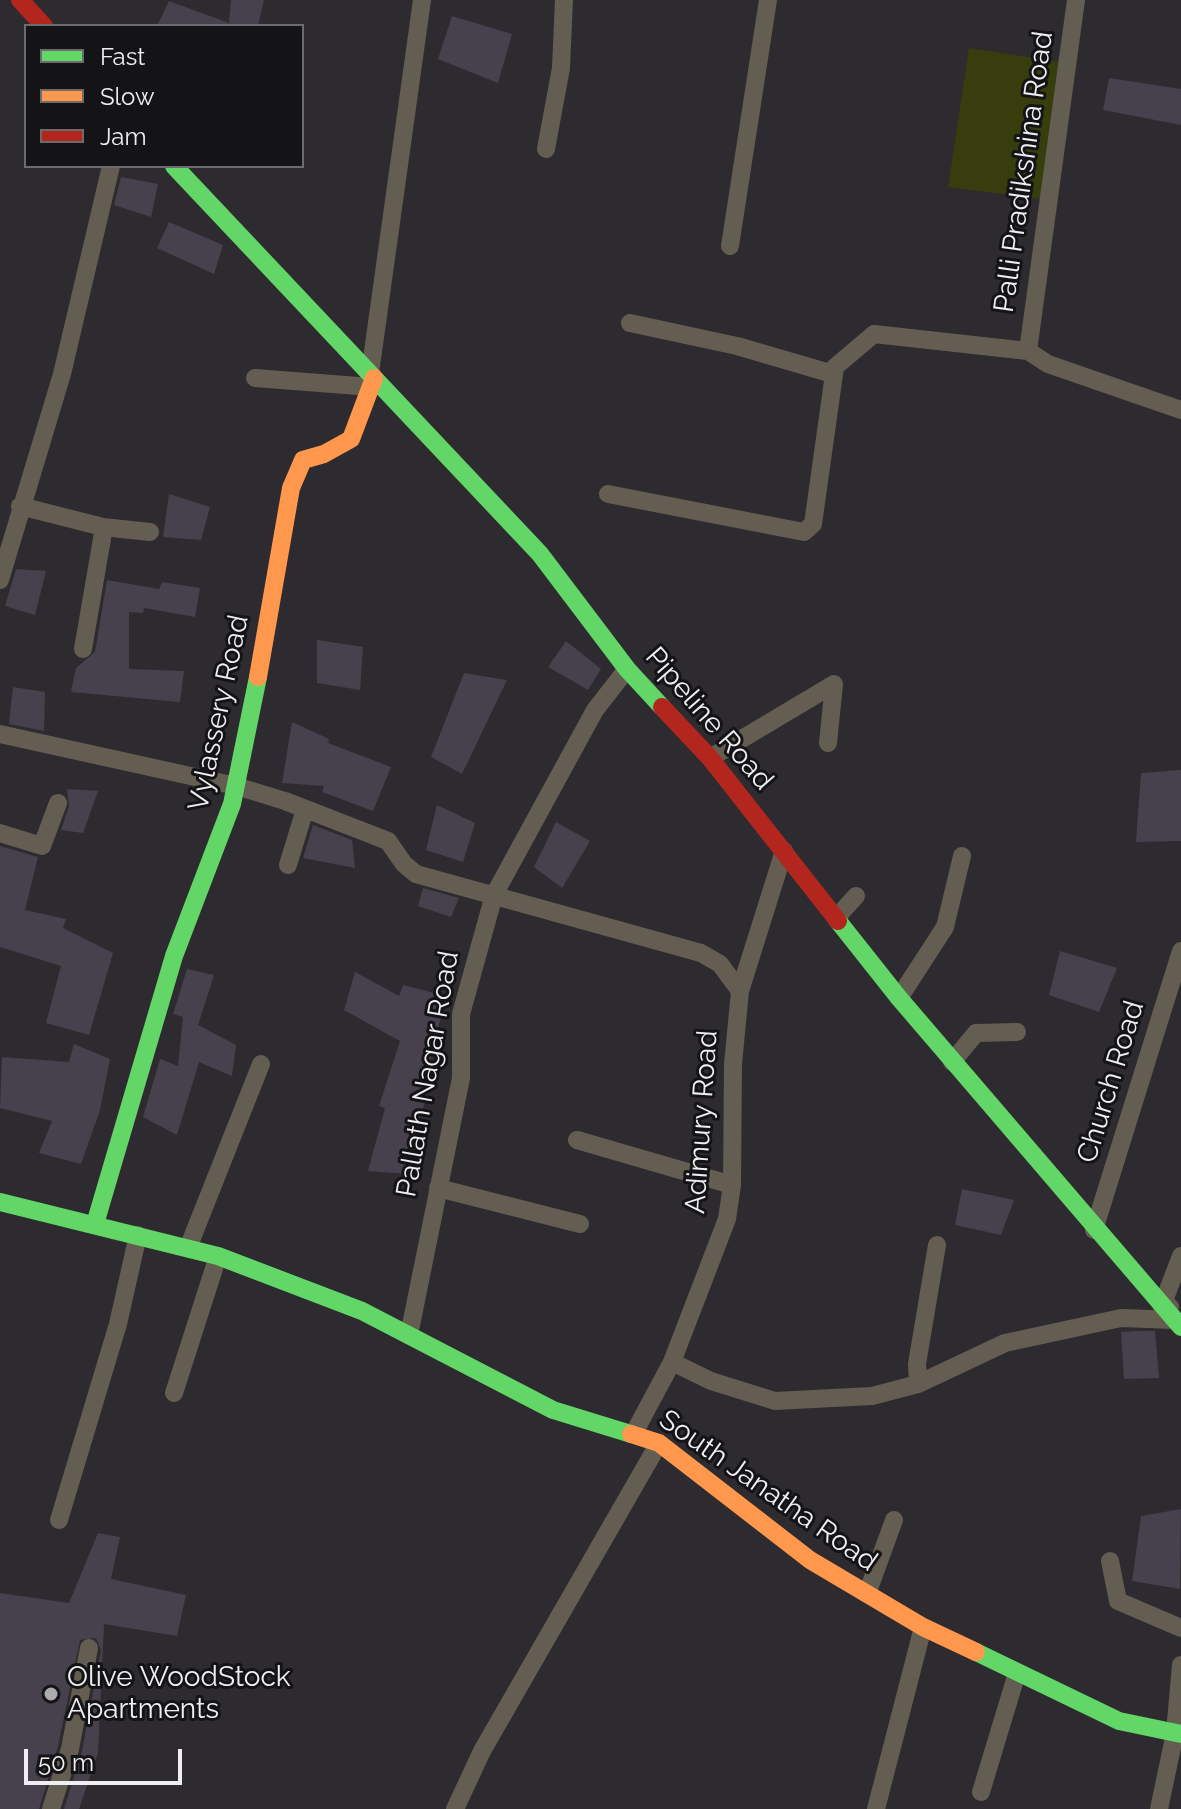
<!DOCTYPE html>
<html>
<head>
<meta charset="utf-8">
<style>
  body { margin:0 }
  #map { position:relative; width:1181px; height:1809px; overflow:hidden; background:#2d2b2f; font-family:Raleway,sans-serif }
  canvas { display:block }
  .legend { position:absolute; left:24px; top:24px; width:280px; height:144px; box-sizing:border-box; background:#141316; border:2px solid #6c6b6e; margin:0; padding:10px 14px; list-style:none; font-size:24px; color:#efeef2 }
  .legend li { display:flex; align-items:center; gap:16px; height:40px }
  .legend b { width:40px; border:2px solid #6c6b6e }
  .scale { position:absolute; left:24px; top:1749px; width:158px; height:36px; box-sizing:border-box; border:4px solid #efeef2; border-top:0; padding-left:10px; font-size:24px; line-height:28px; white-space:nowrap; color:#efeef2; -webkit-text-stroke:6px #141316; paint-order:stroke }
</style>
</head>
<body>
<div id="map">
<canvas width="1181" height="1809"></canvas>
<ul class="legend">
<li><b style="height:10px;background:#63d668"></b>Fast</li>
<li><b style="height:10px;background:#ff974d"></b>Slow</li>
<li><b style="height:10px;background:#b3261e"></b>Jam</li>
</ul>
<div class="scale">50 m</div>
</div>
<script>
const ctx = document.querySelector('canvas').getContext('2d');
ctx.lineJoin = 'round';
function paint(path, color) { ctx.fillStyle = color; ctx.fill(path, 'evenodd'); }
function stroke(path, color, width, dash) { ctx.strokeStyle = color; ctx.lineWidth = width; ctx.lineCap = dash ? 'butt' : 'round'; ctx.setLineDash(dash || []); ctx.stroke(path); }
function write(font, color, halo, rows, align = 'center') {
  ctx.font = font + ' Raleway,sans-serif'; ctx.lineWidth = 6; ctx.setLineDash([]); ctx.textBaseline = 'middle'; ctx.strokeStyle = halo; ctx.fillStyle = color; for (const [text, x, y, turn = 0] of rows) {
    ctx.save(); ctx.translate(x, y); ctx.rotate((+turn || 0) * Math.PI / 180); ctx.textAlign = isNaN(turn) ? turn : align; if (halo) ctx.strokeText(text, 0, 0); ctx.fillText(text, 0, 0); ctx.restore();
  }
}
const green = new Path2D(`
  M969,48L1061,62L1042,199L948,187Z`);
const building = new Path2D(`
  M231,0H264L258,26H157L169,1L229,23Z
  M452,16L512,34L498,83L438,59Z
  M1109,78L1181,89V125L1103,110Z
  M121,177L158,184L151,217L114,205Z
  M169,222L223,245L214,274L157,248Z
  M169,494L210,507L201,540L163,537Z
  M16,569L46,571L35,615L5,606Z
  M107,580L159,589L162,582L200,588L195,617L144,608L143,613L129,612V669L184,671L180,702L71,692L76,668L95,652Z
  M317,640L363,647L360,690L317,683Z
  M566,641L601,669L588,690L548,667Z
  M464,673L507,680L462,774L431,757Z
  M13,687L45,692L44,731L9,724Z
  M292,722L329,739L328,743L391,767L373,811L322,792L324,786L282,783Z
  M1181,770V841L1136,842L1141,773Z
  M67,789L98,791L83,833L61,830L69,806Z
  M437,805L475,823L463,862L426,850Z
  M556,822L590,841L562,888L534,867Z
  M313,825L352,840L355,868L303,858Z
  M0,846L38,857L25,910L66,919L63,928L113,953L89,1035L46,1023L61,966L0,947Z
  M423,888L459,898L451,917L418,906Z
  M1060,951L1117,968L1099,1012L1049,995Z
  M187,969L214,975L198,1025L236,1045L232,1076L199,1062L177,1135L143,1117L160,1059L178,1066L183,1017L173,1014Z
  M355,972L399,996L403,985L446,996L428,1069L435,1071L414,1136L426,1138L421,1175L368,1171L385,1108L379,1106L400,1041L344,1010Z
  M74,1044L110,1059L100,1110L81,1164L39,1153L52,1121L0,1108L2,1057L69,1062Z
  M962,1189L1014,1200L1001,1235L955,1225Z
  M1135,1331H1155L1159,1378L1124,1379L1121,1332Z
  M1181,1509L1180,1589L1132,1581L1141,1516Z
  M98,1533L120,1537L111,1579L186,1595L177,1636L104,1624L98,1753L79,1809H64L82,1751L101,1650L96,1638L80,1640L58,1746L39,1809H0V1593L69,1603Z`);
const street = new Path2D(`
  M546,149L561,68L564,0
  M730,246L768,0
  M630,323L737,346L833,374
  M1028,351L1076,0
  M370,373L422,0
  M255,378L371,387
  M608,494L804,532L813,524L835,367L874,334L1028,351L1048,364L1181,410
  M20,506L103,527L150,532
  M0,580L62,374L111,166
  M83,649L104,527
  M0,734L236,786L285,801L388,841L404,864L416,874L701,953L720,964L740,991
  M710,758L834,684L828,743
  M0,833L42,846L58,803
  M288,865L305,809
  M836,918L856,896
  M899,998L945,927L962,856
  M952,1062L976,1033L1017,1032
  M577,1140L732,1185
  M438,1188L580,1224
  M1094,1230L1181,951
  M188,1248L261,1064
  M1170,1307L1162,1306L1181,1256
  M409,1335L461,1078V1014L494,895L595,710L627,669
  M672,1362L711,1381L775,1401L872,1396L918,1384L1005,1343L1121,1318L1175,1320
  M918,1384L917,1364L937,1245
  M174,1393L218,1256
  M634,1433L672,1362L727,1219L732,1185L733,1064L740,991L784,851
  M59,1520L118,1324L138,1235
  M1110,1561L1118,1601L1181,1628
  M867,1594L894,1520
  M981,1792L1017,1673
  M51,1809L70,1749L89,1648
  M455,1809L482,1751L659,1443
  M876,1809L923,1627
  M1159,1809L1175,1733L1181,1665`);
const fast = new Path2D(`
  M174,166L540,554L627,669L662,707
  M838,921L899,998L1181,1327
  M0,1202L218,1256L362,1311L553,1410L631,1434
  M95,1224L174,956L232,804L258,677
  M976,1652L1119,1721L1181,1734`);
const slow = new Path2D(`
  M258,677L291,488L303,460L324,454L351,439L374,378
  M631,1434L659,1443L810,1560L923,1627L976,1652`);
const jam = new Path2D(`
  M20,0L44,26
  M662,707L710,758L838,921`);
const markers = [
  [51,1694,8,"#abaaae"]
];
const streetNames = [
  ["Palli Pradikshina Road",1024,172,-82],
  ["Vylassery Road",219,713,-78],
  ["Pipeline Road",709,719,49],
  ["Pallath Nagar Road",428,1074,-80],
  ["Church Road",1111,1082,-73],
  ["Adimury Road",702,1122,-86],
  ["South Janatha Road",768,1491,35]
];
const poiNames = [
  ["Olive WoodStock",67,1678],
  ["Apartments",67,1710]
];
paint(green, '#373d0c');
paint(building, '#46414c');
stroke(street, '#635e51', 18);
stroke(fast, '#63d668', 18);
stroke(slow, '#ff974d', 18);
stroke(jam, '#b3261e', 18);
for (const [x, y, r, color] of markers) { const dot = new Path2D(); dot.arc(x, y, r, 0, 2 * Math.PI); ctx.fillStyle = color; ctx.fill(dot); stroke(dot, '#141316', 3); }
write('28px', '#efeef2', '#141316', streetNames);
write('28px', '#efeef2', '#141316', poiNames, 'left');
</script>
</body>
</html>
